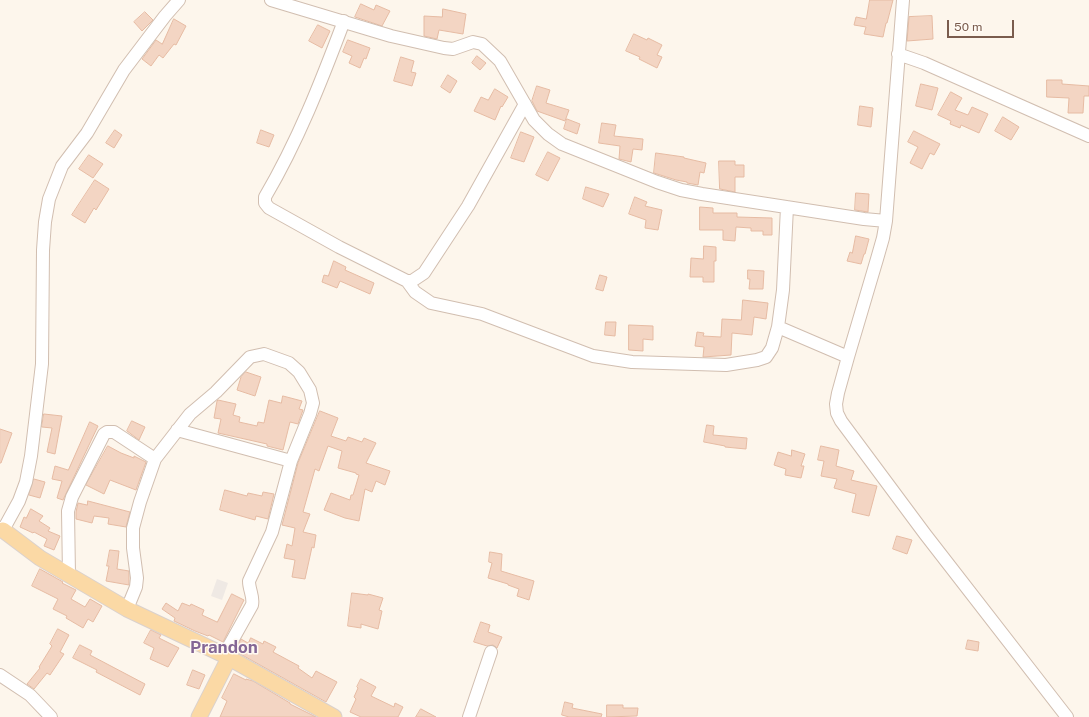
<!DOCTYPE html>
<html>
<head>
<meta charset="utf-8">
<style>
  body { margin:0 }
  #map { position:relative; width:1089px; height:717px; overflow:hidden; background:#fdf6ec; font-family:"Public Sans",sans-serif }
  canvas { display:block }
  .scale { position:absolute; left:947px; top:20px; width:67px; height:18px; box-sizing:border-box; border:2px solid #7a5c4d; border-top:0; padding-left:5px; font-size:12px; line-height:14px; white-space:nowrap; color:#7a5c4d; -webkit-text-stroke:3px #fffaf3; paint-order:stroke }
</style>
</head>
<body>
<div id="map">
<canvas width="1089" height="717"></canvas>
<div class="scale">50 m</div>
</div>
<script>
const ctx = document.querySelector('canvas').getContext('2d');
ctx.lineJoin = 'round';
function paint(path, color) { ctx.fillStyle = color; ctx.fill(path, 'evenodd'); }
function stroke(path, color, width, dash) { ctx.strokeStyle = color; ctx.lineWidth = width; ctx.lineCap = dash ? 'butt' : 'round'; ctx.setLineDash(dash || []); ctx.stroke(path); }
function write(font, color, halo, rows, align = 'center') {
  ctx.font = font + ' "Public Sans",sans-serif'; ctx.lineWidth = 3; ctx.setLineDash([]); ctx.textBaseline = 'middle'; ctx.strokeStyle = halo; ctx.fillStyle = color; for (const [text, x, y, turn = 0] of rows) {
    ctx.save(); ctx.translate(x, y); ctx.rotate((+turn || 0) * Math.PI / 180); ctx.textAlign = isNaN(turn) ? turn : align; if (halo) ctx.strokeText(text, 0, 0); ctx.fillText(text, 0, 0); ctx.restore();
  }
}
const industrial = new Path2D(`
  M217,579L228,583L222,600L211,596Z`);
const building = new Path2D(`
  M870,0H893L887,23H886L883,37L864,34L866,27L854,25L856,17L866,19Z
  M361,4L374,10L376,5L390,11L382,26L355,17Z
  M443,9L466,14L463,34L439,30L437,39L424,36V16L442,17Z
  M145,12L153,20L142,31L134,22Z
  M932,16L933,39L907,41L909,17Z
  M174,19L186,26L176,45L174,44L163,58L159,55L151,66L142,59L156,40L162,44Z
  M318,25L330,31L322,48L309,41Z
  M634,34L647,40L648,38L662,45L657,55L662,57L657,68L639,59L640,57L626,51Z
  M348,40L370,48L366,59L364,58L360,68L349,63L352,56L343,52Z
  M477,56L486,63L480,70L472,63Z
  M401,57L414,61L411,72L416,73L412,86L394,81Z
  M448,75L457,81L450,93L441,87Z
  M1047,80H1062V84L1089,86V96H1084L1083,113H1068L1069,98L1047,97Z
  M921,84L938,88L932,110L916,106Z
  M537,86L550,90L546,103L569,110L565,121L537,111L532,101Z
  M495,89L508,97L502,107L501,106L495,120L474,111L481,97L488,100Z
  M951,92L962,98L955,110L968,115L972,107L988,114L979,133L961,125L960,128L950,124L951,121L938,115Z
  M860,106L873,108L871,127L858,125Z
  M1003,117L1019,127L1011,140L995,131Z
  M567,119L580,124L577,134L564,129Z
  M602,123L616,125L614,136L643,139L642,150L633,149L631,162L619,159L620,146L599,143Z
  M115,130L122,135L114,148L106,143Z
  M261,130L274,135L269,147L257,143Z
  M914,131L940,144L934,155L930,153L922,169L910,163L918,147L908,142Z
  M521,132L534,137L524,162L511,158Z
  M548,152L560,158L548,181L536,175Z
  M656,153L684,157V158L706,163L704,173L700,172L698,185L687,183V182L676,180L654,173Z
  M89,155L103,164L93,178L79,169Z
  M719,161H735V165H744V177H735V192L720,189Z
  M95,180L109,189L96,210L94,208L85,223L72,215Z
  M586,187L609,194L603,207L583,199Z
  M856,193L869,194L868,212L855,210Z
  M635,197L647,202L645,206L662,210L658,230L645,228L646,220L629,214Z
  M700,207L713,208V213H737V217L772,218V235H763V231H751V228L736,227L735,241L723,240V230H700Z
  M856,236L869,239L865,254H864L861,264L847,261L850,252L852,253Z
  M704,246L716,247V261H714V282H703V277H690L691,258L703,259Z
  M334,261L346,267L345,270L374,283L370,294L340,281L337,288L322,282L324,275L328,276Z
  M748,270L764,271L763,289H749L750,279H748Z
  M600,275L607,277L603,291L596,289Z
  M743,300L768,303L766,319L754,317L752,335L732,333L731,355L703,357L704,347L695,346L697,332L704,333L703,336L721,337L722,319L741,320Z
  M606,322H616L615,336L605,335Z
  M629,325L653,326V340L643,339V351L629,350Z
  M246,372L261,377L255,396L237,390L241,377Z
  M283,396L302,401L299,409L303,410L298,424L290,422L283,450L267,446V444L218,433L221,419L214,418L217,401L218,400L236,404L233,415L240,417L239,422L257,426L258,422L264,423L269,400L281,403Z
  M320,411L338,418L331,436L346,441L348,437L362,442L364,438L376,443L366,463L390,471L385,485L376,481L372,492L365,489L359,521L345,518L324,510L331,493L350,500L351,495H353L359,475L356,474V473L338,468L342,451L328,446L319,471L315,469L303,512L310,514L303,532L316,535L314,548L312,547L305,579L292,577L295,560L284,558L287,544L292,546L295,528L282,525L298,463Z
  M44,414L62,416L55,454L47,452L52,428L42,427Z
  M132,421L145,427L139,440L127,431Z
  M90,422L98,426L63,500L57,498L62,481L52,479L55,466L68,470Z
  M707,425L714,426L713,435L747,438L746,449L725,447V446L704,442Z
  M0,429L12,433L1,463H0Z
  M108,446L121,453L134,458V456L146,462L136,490L110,480L104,494L86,485Z
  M821,446L839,450L836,466L854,471L851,480L877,486L869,516L852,512L856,494L834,488L837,479L821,476L824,461L818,460Z
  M792,450L805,454L801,466H804L801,478L785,475L786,469L774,465L778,452L791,456Z
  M34,479L45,482L40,498L29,495Z
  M225,490L247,496L248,493L262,496L263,492L274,494L268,519L256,516L255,520L220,510Z
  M88,501L130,512L126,527L108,524L109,518L94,516L92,523L76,519V512L78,503L87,505Z
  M31,509L43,516L39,521L50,528L48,531L60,536L54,550L44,546L47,539L34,532L33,533L20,527L24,517L26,518Z
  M897,536L912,540L907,554L893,549Z
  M110,550L119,551L117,569L129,571V585L106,581L109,566H107Z
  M490,552L502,554L501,571L534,581L529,600L517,596L519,589L508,585V584L488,578L492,563L489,562Z
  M40,569L63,582L62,583L76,590L71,599L85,607L90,599L102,606L93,622L88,619L83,628L66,618L67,616L53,609L58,599L32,586Z
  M352,593L368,595V594L383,598L379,610L382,611L378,629L361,624V628L348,626Z
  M232,594L244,600L223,642L209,635L208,636L195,631L174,621L175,618L162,609L166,603L178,611L182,603L190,606L191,604L204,610L202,615L217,622Z
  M481,622L490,625L488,632L502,637L497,648L493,645L487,646L474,642Z
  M58,629L69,635L60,652L64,654L50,675L47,673L34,689L27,684L40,668L39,667L52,646L50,644Z
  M151,630L161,635L159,638L179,648L168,667L150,659L154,648L144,643Z
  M251,638L263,644L264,641L276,647L273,652L299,666L298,668L312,678L316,671L337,682L326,702L235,651L241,639L248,643Z
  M968,640L979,642L978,651L966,649Z
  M80,645L92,651L90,655L145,684L140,695L96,672L97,670L73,658Z
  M193,670L205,675L199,689L187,685Z
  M234,674L246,680V679L253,681L290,703V704L316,717H220L227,701L222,698Z
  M361,679L376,687L371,696L394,707L395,703L403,707L398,717H361L350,712L356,699L354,697L358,688L357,687Z
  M565,702L573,704L572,708L602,714L601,717H569L562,715Z
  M607,705H623V708H638L637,716L607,717Z
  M421,709L436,717H416Z`);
const minor = new Path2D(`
  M271,0L391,36L444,48L453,49L473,42L482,44L500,61L534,120L548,134L562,144L657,182L681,190L702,194L864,219L886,221
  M903,0L886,221L883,238L877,259L848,357L838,393L836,404L837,413L841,421L925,534L1067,717
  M344,21C321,82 298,141 265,197V203L269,208L339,247L407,281H412L424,273L468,206L525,104
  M898,54L924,63L1089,136
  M407,281L415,292L431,303L482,314L593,356L632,362L726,365L757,360L766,357L772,348L778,327L783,290L787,207
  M778,327L848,357
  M177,430L291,461
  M0,528L3,530L19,501L26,482L31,456L42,364L43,250L45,222L49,199L62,166L87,133L124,70L165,16L179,0
  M69,575L68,511L72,497L104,434L107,432H114L155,459
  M127,609L136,587L137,578L133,548V528L140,502L155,459L190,414L216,392L250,357L264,354L289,363L299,372L310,390L313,403L310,414L291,461L272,532L249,581C249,590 254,597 252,605L224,655
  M0,675L30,695L51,717
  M469,717L491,652`);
const major = new Path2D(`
  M3,530L40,558L127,609L224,655L334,717
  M199,717L229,658`);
const districtNames = [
  ["Prandon",224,648]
];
paint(industrial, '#efe9e4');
paint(building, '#f3d5c3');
stroke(building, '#e6bba3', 1);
stroke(minor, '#d1beb0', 14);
stroke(major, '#dad1cd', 17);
stroke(minor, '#fff', 12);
stroke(major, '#fbd9a5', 15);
write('bold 17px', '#846695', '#fffaf3', districtNames);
</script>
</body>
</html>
